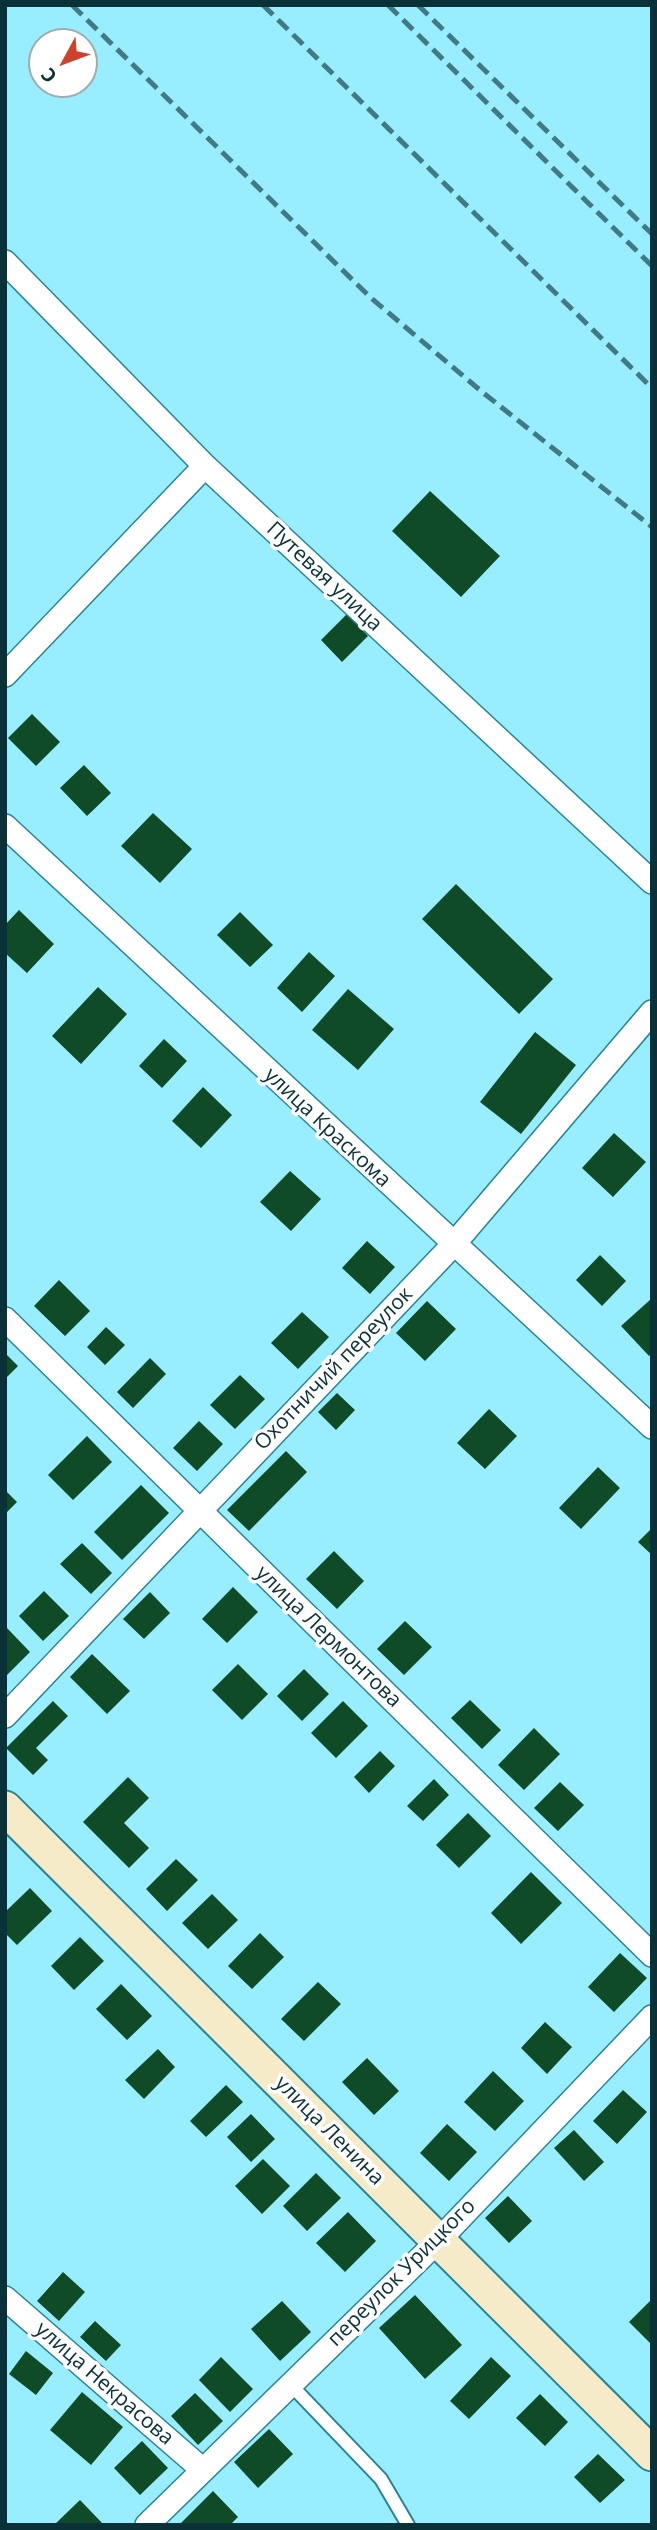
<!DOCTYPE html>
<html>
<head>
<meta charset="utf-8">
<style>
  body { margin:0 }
  #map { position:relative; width:657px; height:2530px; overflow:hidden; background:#98edff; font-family:"Open Sans",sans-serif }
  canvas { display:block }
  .frame { position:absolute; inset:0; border:7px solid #0b3138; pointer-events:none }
  .north { position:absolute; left:28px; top:28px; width:70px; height:70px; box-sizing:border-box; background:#fff; border:2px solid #9dadaf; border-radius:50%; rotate:229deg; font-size:19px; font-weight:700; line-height:28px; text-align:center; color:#0b3138 }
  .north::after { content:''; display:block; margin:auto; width:24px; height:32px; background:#ce422b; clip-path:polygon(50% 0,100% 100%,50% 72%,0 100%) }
</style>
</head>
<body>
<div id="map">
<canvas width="657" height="2530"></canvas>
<div class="frame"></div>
<div class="north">С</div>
</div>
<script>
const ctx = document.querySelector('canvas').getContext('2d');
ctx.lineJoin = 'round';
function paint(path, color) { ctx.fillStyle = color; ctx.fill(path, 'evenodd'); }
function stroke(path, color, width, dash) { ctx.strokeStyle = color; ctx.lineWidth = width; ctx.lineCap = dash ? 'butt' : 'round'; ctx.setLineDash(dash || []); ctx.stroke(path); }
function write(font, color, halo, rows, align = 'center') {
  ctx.font = font + ' "Open Sans",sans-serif'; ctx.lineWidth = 7; ctx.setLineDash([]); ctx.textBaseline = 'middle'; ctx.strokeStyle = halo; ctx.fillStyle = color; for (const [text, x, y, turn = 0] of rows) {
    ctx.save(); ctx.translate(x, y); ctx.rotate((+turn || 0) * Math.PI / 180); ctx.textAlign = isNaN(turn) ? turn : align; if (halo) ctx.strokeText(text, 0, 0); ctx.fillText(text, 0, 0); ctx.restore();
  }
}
const building = new Path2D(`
  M430,491L500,556L461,597L392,531Z
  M347,614L368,636L342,662L321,640Z
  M32,714L60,742L36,766L8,738Z
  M84,765L111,793L87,816L60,788Z
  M153,813L192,849L160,883L121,846Z
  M456,884L553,979L519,1014L422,919Z
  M19,910L54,944L27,973L5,953V925Z
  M240,912L273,945L250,967L217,935Z
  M309,952L335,976L302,1012L277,988Z
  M98,987L127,1014L81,1064L52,1036Z
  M348,989L394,1029L358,1070L312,1030Z
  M535,1032L576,1065L521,1134L480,1102Z
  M164,1039L187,1061L162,1088L139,1066Z
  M203,1087L232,1115L201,1148L172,1121Z
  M614,1133L646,1162L613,1197L582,1168Z
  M290,1171L321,1199L291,1231L260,1202Z
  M367,1241L395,1267L370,1294L342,1268Z
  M600,1255L626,1281L602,1306L576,1280Z
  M59,1280L90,1311L65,1336L34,1306Z
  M651,1299L652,1353L649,1356L621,1326Z
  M427,1301L456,1329L425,1361L396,1333Z
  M302,1312L329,1337L298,1369L271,1343Z
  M106,1327L125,1345L105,1365L87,1347Z
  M5,1353L18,1366L5,1379Z
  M150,1358L166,1374L133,1408L117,1392Z
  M240,1375L265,1399L235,1429L210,1405Z
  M337,1393L355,1410L336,1430L318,1412Z
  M489,1409L517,1436L485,1469L457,1443Z
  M199,1421L223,1444L197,1471L173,1448Z
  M87,1436L112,1462L73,1500L48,1475Z
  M286,1451L307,1472L249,1531L227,1510Z
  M598,1467L620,1488L581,1529L559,1508Z
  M141,1485L169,1513L122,1560L94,1532Z
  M5,1490L17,1502L5,1514Z
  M652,1528V1555L638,1542Z
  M82,1543L112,1573L91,1594L60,1564Z
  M334,1551L364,1581L337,1609L306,1579Z
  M233,1587L258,1612L227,1643L202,1619Z
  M44,1591L69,1616L43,1641L19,1616Z
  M150,1592L170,1613L144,1639L123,1619Z
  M405,1621L432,1647L404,1675L377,1649Z
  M7,1628L30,1652L7,1675L5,1673Z
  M92,1654L130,1691L107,1714L70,1677Z
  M238,1664L268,1694L242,1720L212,1690Z
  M304,1669L329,1694L302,1721L277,1696Z
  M470,1700L501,1730L482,1749L451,1718Z
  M53,1701L68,1716L36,1748L48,1760L33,1775L6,1748Z
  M343,1701L368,1726L336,1758L311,1733Z
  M534,1728L560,1754L524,1790L498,1765Z
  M380,1751L395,1766L369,1793L354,1777Z
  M128,1777L149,1798L124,1823L149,1848L129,1868L83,1822Z
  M434,1779L449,1795L423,1821L407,1806Z
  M560,1782L584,1805L558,1831L534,1808Z
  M468,1813L491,1836L459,1868L436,1845Z
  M176,1859L198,1880L167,1911L146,1889Z
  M531,1872L562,1903L521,1944L491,1913Z
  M30,1888L52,1911L17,1945L5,1933V1912Z
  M212,1894L238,1920L208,1949L182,1923Z
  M260,1933L284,1957L252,1989L228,1966Z
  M80,1937L104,1961L74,1990L51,1966Z
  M620,1953L647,1978L614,2012L588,1987Z
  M318,1982L341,2004L304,2041L281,2019Z
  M121,1984L152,2016L127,2040L96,2009Z
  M545,2022L572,2047L547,2074L521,2048Z
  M158,2049L175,2067L144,2099L125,2080Z
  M367,2058L399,2091L374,2115L342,2082Z
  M493,2071L524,2101L495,2131L464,2102Z
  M226,2085L243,2102L206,2137L190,2121Z
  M623,2090L647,2112L617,2144L593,2121Z
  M251,2114L275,2139L251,2162L227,2137Z
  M447,2124L477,2152L449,2181L420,2153Z
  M574,2130L604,2162L584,2181L554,2148Z
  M263,2159L290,2186L262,2214L235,2186Z
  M316,2173L341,2198L307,2231L283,2206Z
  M508,2196L532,2221L509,2243L485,2218Z
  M348,2212L376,2241L345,2272L316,2243Z
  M63,2272L85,2292L59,2321L37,2301Z
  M415,2295L462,2345L425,2379L379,2328Z
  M652,2299V2345L629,2322Z
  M282,2301L311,2332L280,2361L251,2329Z
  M95,2321L121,2345L106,2361L80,2337Z
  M26,2351L53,2373L36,2395L9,2374Z
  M221,2357L253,2389L230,2412L199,2380Z
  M491,2357L511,2376L469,2419L450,2401Z
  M82,2392L123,2427L91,2465L50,2430Z
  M195,2393L223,2421L198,2445L171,2416Z
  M540,2394L568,2422L545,2446L516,2418Z
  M269,2429L293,2454L258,2488L234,2462Z
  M142,2441L168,2468L140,2495L114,2468Z
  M598,2454L625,2480L600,2503L574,2477Z
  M213,2491L238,2517L230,2525H179Z
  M80,2500L104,2525H54Z`);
const lane = new Path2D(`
  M290,2384L381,2479L408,2525`);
const street = new Path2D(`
  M5,262L205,466L652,882
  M5,675L205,466
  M5,826L652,1427
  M5,1319L652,1955
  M5,1716L453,1245L652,1012
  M5,2298L203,2470
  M147,2525L439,2240L652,2017`);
const secondary = new Path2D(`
  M5,1808L652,2454`);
const rail = new Path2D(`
  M72,5L371,298L481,391L652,527
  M263,5L652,388
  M388,5L652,266
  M418,5L652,234`);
const streetNames = [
  ["Путевая улица",324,577,43],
  ["улица Краскома",327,1128,43],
  ["Охотничий переулок",334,1369,-46],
  ["улица Лермонтова",328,1637,44],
  ["улица Ленина",329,2131,45],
  ["переулок Урицкого",402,2273,-45],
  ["улица Некрасова",104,2384,41]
];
paint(building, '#0f4b27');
stroke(lane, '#288394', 16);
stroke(street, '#288394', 26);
stroke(secondary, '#288394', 37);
stroke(lane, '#fff', 12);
stroke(street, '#fff', 23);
stroke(secondary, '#f5ebc8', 33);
stroke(rail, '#417984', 5, [14, 7]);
write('21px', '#0b3138', '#fff', streetNames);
</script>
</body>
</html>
